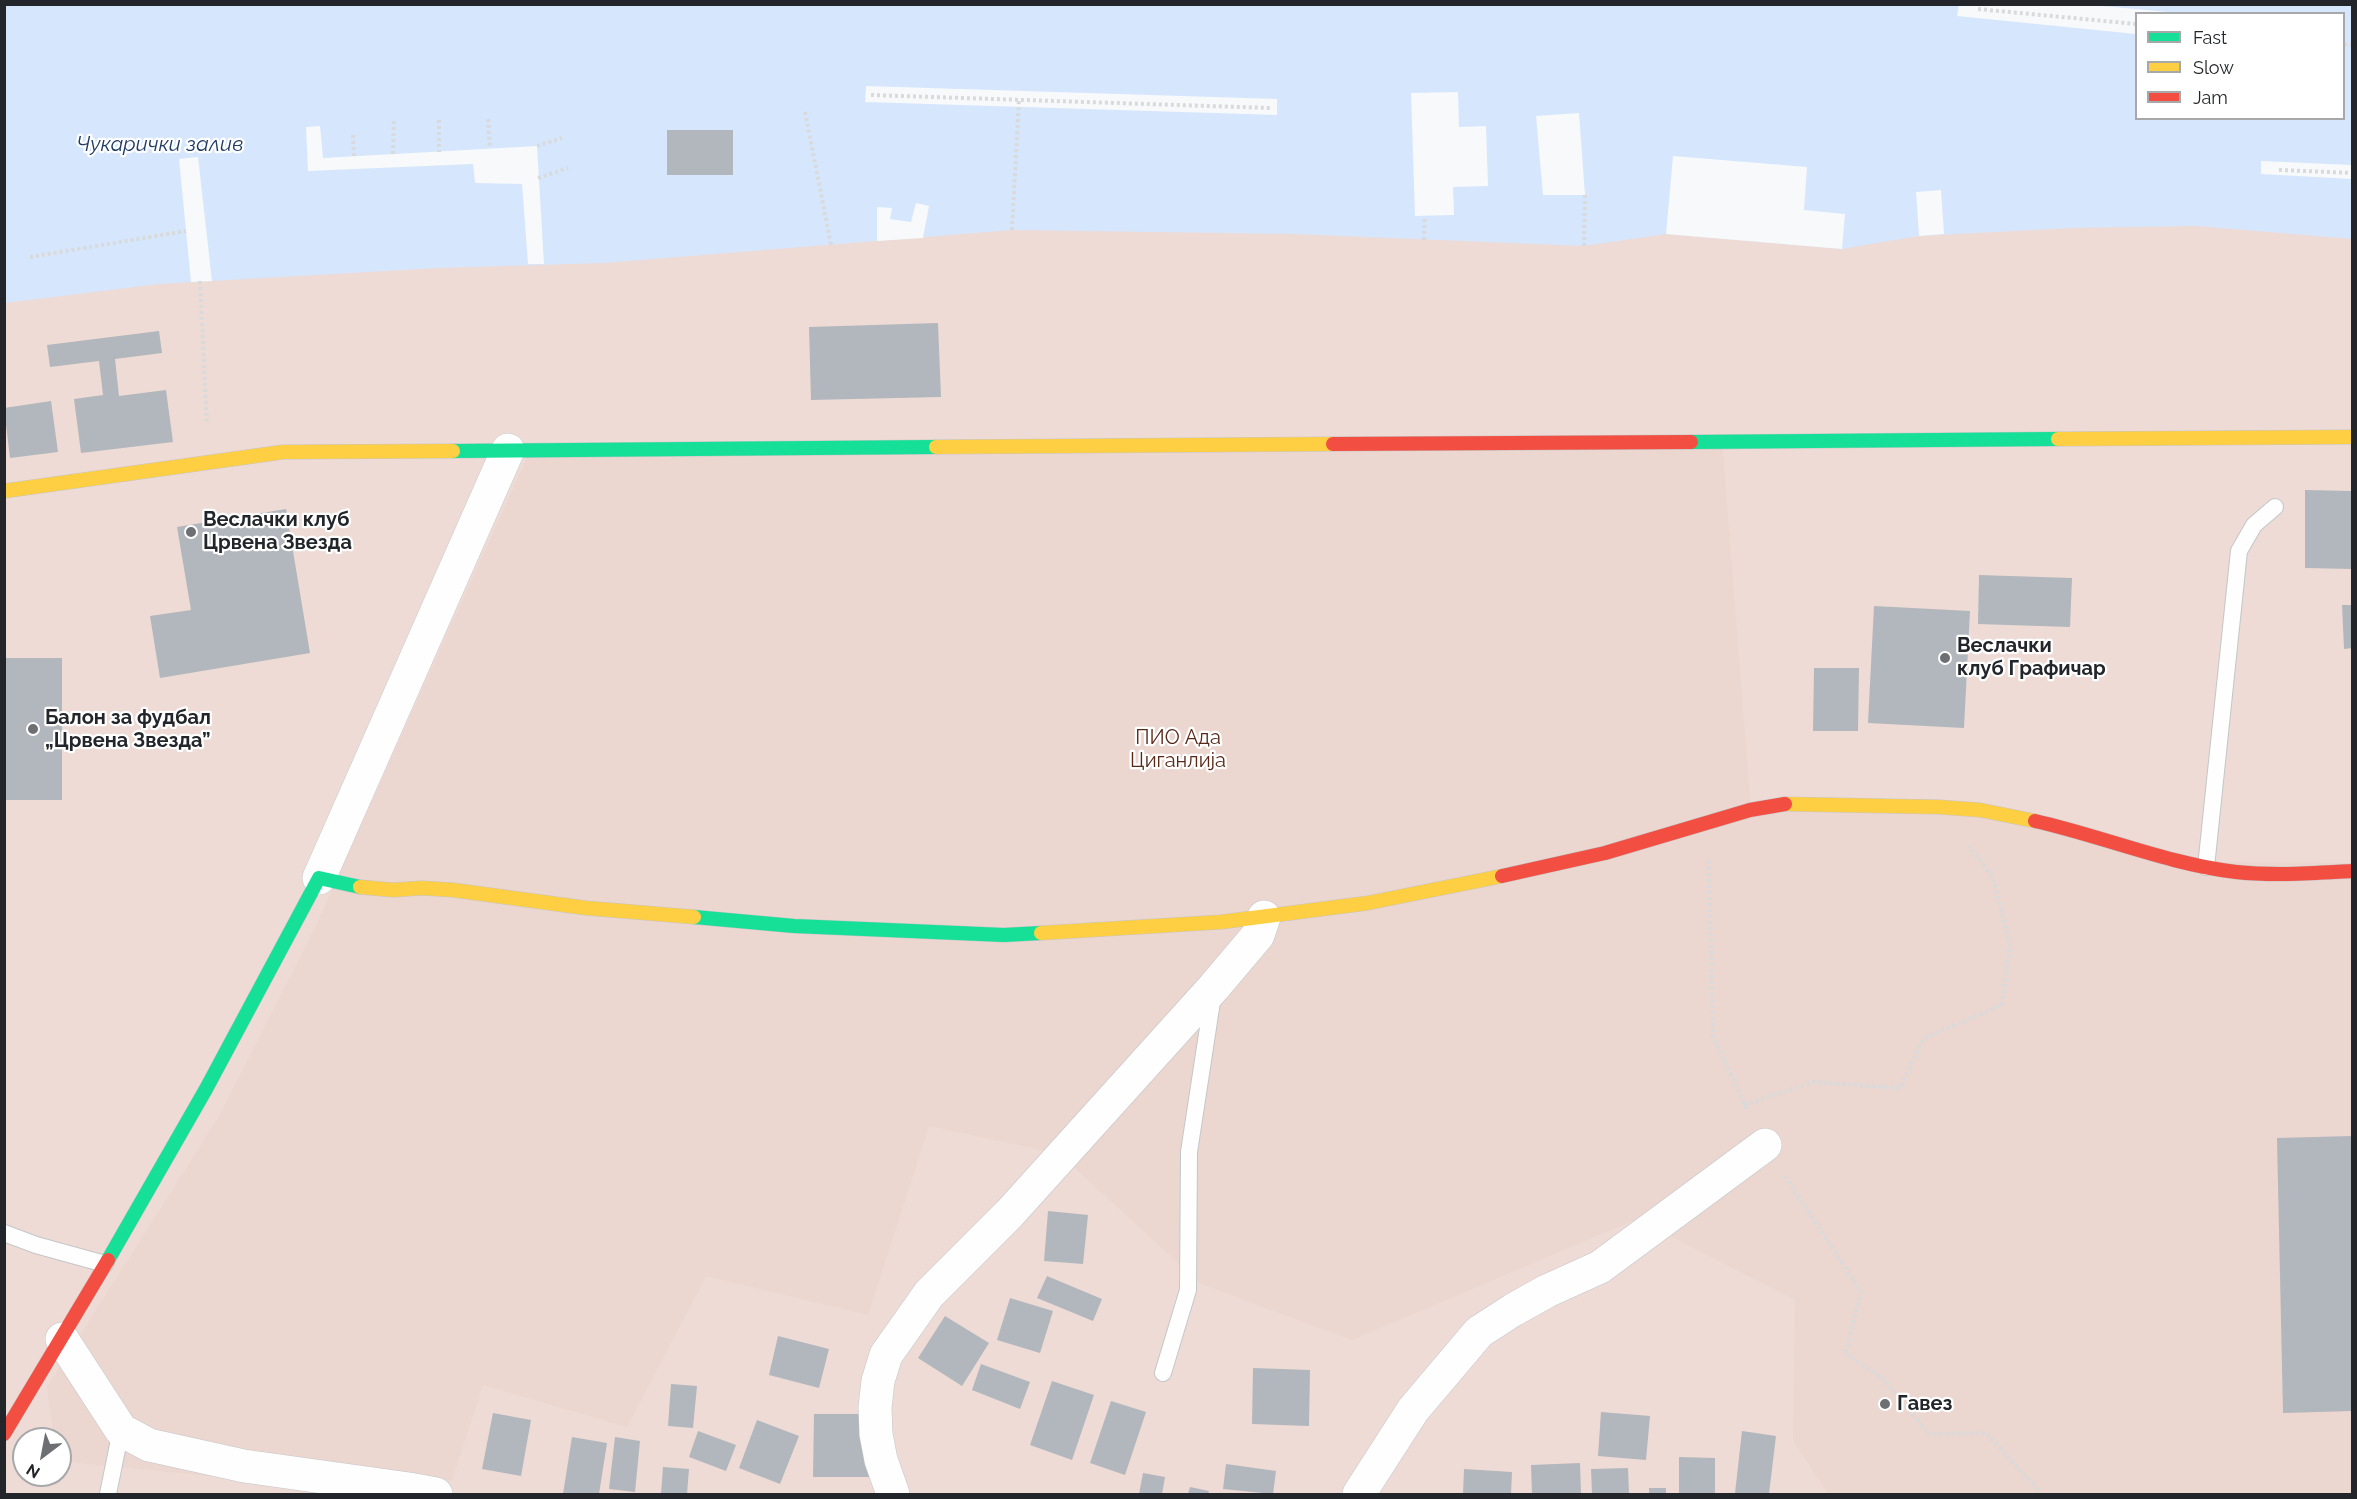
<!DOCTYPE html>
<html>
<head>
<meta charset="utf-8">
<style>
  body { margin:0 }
  #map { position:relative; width:2357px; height:1499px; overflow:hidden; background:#f7f9fb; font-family:Raleway,sans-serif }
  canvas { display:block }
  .frame { position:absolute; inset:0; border:6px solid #222529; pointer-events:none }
  .legend { position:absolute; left:2135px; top:12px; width:210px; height:108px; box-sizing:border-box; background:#fff; border:2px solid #a7a8a9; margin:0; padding:8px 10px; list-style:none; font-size:18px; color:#222529 }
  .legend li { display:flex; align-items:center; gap:12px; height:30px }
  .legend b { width:30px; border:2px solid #a7a8a9 }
  .north { position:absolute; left:12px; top:1427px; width:60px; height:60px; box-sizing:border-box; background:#fff; border:2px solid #a7a8a9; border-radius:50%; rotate:212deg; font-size:16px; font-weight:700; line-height:24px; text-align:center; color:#222529 }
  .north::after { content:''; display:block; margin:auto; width:21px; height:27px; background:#6d6f72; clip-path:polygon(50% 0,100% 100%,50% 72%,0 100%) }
</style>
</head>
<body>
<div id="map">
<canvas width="2357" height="1499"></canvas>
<div class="frame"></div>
<ul class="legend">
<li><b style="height:8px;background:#16e098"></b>Fast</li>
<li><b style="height:8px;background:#ffcf43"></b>Slow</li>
<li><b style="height:8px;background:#f24e42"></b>Jam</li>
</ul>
<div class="north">N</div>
</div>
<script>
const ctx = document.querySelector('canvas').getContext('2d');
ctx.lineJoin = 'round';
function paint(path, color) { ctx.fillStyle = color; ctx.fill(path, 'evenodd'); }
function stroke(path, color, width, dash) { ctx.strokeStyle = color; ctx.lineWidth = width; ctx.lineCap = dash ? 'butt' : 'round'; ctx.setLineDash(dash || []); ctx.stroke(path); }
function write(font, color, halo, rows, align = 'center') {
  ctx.font = font + ' Raleway,sans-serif'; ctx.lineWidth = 4.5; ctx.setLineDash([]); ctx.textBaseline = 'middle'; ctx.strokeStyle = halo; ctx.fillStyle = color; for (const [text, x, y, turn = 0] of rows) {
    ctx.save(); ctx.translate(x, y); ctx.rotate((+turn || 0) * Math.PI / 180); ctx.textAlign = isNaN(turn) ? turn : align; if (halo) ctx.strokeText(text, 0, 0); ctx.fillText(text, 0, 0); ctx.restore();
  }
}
const green = new Path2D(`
  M5,5H2352V1494H5ZM2136,14H2344V118H2136ZM24,1439H60V1475H24Z`);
const forest = new Path2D(`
  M1722,441L1751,810L2011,815L2181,862L2352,863V1494H1828L1793,1440L1795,1300L1637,1219L1352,1340L1201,1284L1060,1154L929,1126L868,1315L706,1276L627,1427L483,1385L452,1480L219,1477L60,1461V1439H54L47,1387L217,1120L314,930L531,449Z`);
const water = new Path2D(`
  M4,5H2352V239L2196,226L2072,228L1919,236L1842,249L1666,234L1584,246L1294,234L1012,230L604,263L438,268L159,284L5,303ZM2136,14H2344V118H2136Z`);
const pier = new Path2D(`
  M1959,5L2080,4L2179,13L2136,14V34L1957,16Z
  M866,86L1277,99V115L865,102Z
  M1458,92L1459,127L1486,126L1488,186L1453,187L1454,215L1415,216L1411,93Z
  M1579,113L1585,195H1543L1536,116Z
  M320,126L323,158L537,146L544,264H528L522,184L475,183L473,164L308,171L306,127Z
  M1673,156L1807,167L1804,210L1845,214L1842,249L1666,234Z
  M198,157L212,281L191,282L179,159Z
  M2261,161L2352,165V179L2261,174Z
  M1941,190L1944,234L1919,236L1916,192Z
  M916,203L929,206L923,238L877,241V207L892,208L890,219L911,222Z`);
const building = new Path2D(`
  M667,130H733V175H667Z
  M938,323L941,397L811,400L809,327Z
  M159,331L162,353L115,359L119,396L166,390L173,442L81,453L74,399L103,395L99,361L50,367L47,345Z
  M51,401L58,452L10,458L4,408Z
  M2305,490L2352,491V569L2305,568Z
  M286,509L310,653L160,678L150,616L191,610L177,527Z
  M1979,575L2072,578L2070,627L1978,624Z
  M2342,605H2352V648L2344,649Z
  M1874,606L1970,611L1964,728L1868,723Z
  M4,658H62V800H4Z
  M1814,668H1859L1858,731H1813Z
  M2352,1136V1411L2283,1413L2277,1138Z
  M1048,1211L1088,1215L1083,1264L1044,1261Z
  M1047,1276L1102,1299L1093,1321L1037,1298Z
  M1010,1298L1053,1311L1040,1353L997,1340Z
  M945,1316L989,1343L962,1386L918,1358Z
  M778,1336L829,1349L819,1388L769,1375Z
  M981,1364L1030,1382L1020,1409L972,1390Z
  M1253,1368L1310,1370L1309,1426L1252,1424Z
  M1052,1381L1094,1395L1072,1460L1030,1445Z
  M671,1384L697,1386L693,1428L668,1426Z
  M1111,1401L1146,1412L1125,1475L1090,1463Z
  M1601,1412L1650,1416L1646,1460L1598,1456Z
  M493,1413L531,1420L521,1476L482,1469Z
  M814,1414H870L869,1477H813Z
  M757,1420L799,1436L780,1484L739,1468Z
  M698,1431L736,1445L726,1471L689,1457Z
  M1742,1431L1776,1436L1769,1494L1735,1493Z
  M572,1437L607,1443L599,1494H563Z
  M615,1437L640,1441L635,1492L609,1489Z
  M1679,1457L1715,1458V1494H1679Z
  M1580,1463L1581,1494H1532L1531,1465Z
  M1226,1464L1276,1471L1273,1494L1223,1489Z
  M663,1467L689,1469L687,1494H661Z
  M1628,1468L1629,1494H1592L1591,1469Z
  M1464,1469L1512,1472L1511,1494H1463Z
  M1143,1473L1165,1477L1162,1494H1139Z
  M1190,1487L1209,1491L1208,1494H1188Z
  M1649,1488H1666V1494H1649Z`);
const path = new Path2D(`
  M1978,9L2136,24
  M2344,44L2352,45
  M871,95L1270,108
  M805,112L831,245
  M488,119L490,148
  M439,120V152
  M353,135L354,156
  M537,146L562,138
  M393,154L394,120
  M2279,170L2352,173
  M538,178L568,168
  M1012,230L1019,99
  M1424,240L1425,216
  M1584,246L1585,195
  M30,257L186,231
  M200,281L207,425
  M1709,861L1713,1036L1748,1112
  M1744,1105L1813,1082L1900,1088L1924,1038L2002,1005L2010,945L1993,877L1969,846
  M1785,1176L1861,1292L1845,1353L1883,1379L1929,1434L1986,1433L2037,1489L2038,1494`);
const lane = new Path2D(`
  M2206,867L2239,551L2254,525L2275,507
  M4,1233L36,1245L105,1264
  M1163,1373L1188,1290L1189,1152L1213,995
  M108,1494L121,1430`);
const street = new Path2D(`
  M319,878L508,450
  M62,1339L121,1430L149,1445L244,1466L409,1489L436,1494
  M893,1494L881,1460L876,1434L875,1407L878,1381L886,1355L929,1294L1010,1213L1214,987L1258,935L1264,917
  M1359,1494L1413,1410L1479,1332L1513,1310L1547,1291L1600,1267L1765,1145`);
const fast = new Path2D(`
  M1691,442L2058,439
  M453,451L936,447
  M694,917L794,926L1004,935L1041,933
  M108,1260L206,1089L319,878L360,887`);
const slow = new Path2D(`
  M2058,439L2352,437
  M936,447L1333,444
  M4,491L283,452L453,451
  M1785,804L1939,807L1980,810L2035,821
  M360,887L393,890L422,888L453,890L586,908L694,917
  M1041,933L1221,922L1368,903L1502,876`);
const jam = new Path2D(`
  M1333,444L1691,442
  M2035,821C2102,836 2168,864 2236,872C2275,876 2314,873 2352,871
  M1502,876L1605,853L1750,810L1785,804
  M4,1434L108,1260`);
const markers = [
  [191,532,6,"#6d6f72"],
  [1945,658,6,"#6d6f72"],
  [33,729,6,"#6d6f72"],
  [1885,1404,6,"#6d6f72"]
];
const poiNames = [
  ["Веслачки клуб",203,520],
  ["Црвена Звезда",203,543],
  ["Веслачки",1957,646],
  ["клуб Графичар",1957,669],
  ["Балон за фудбал",45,718],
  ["„Црвена Звезда”",45,741],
  ["Гавез",1897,1404]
];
const parkNames = [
  ["ПИО Ада",1178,738],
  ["Циганлија",1178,761]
];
const waterNames = [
  ["Чукарички залив",160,145]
];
paint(green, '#eedbd5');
paint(forest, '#ebd6d0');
paint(water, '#d6e6fc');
paint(pier, '#f7f9fb');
paint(building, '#b2b7bd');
stroke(lane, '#c4c6c8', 18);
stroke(street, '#c4c6c8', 34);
stroke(fast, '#c4c6c8', 15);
stroke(slow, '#c4c6c8', 15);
stroke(jam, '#c4c6c8', 15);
stroke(path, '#d9dadb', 4, [3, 3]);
stroke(lane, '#fefefe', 16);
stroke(street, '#fefefe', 33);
stroke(fast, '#16e098', 14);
stroke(slow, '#ffcf43', 14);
stroke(jam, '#f24e42', 14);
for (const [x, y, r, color] of markers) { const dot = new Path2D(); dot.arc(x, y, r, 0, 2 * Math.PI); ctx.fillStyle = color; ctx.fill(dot); stroke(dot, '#fff', 2); }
write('bold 20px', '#222529', '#fff', poiNames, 'left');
write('20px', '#5a2817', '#fff', parkNames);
write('italic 21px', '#203c65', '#fff', waterNames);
</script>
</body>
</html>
